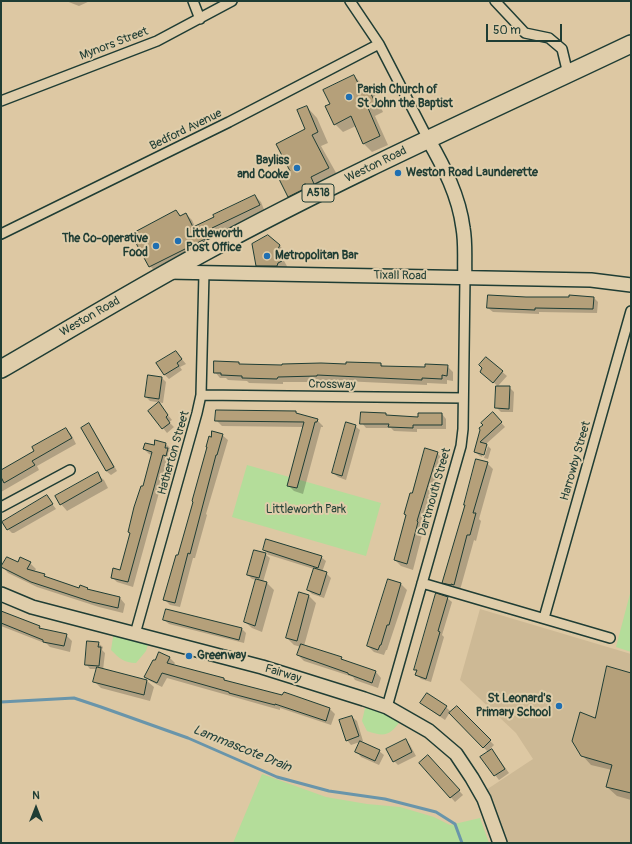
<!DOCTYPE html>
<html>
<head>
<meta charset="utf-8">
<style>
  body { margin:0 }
  #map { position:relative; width:632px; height:844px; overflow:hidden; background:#ddc8a3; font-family:Pangolin,sans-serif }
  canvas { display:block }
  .frame { position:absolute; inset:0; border:2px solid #1f3d34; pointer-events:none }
  .north { position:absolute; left:16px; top:788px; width:40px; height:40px; -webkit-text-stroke:3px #dfcdaa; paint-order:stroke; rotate:0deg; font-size:11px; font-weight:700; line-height:16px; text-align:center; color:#1f3d34 }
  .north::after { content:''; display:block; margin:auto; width:14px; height:18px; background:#1f3d34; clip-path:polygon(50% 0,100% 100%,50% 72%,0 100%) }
  .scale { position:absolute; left:486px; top:24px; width:76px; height:18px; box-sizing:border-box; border:2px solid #1f3d34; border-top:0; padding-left:5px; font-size:12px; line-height:14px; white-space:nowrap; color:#1f3d34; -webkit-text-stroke:3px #dfcdaa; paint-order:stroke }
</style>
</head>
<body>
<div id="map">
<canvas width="632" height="844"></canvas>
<div class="frame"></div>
<div class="north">N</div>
<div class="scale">50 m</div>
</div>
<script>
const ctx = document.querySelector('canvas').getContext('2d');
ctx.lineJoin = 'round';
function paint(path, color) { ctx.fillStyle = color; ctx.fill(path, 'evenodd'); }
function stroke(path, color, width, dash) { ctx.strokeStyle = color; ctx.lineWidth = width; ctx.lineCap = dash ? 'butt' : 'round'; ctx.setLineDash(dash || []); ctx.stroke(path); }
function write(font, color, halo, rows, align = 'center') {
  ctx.font = font + ' Pangolin,sans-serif'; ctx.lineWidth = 4; ctx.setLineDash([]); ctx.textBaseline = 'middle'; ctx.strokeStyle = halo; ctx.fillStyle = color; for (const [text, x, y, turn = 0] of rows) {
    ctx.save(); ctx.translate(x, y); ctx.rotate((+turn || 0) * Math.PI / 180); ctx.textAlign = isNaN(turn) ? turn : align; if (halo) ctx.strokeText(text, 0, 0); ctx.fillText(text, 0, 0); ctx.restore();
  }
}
const built = new Path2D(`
  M480,609L631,654V843H507L486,790L533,759L516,733L460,680Z`);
const green = new Path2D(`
  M247,465L381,503L366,556L232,517Z
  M631,590V652L616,647Z
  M114,631L149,641L146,651L136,663C124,663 119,658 111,650Z
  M366,704L401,720C390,736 385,737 367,731L362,721Z
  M262,774L326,797L367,804L400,807L434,817L450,825L480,818L489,843H233Z`);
const shadow = new Path2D(`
  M66,1H90L79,6Z
  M354,76L362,84L364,88L367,87L375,95L383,112L375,116L388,145L372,152L364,144L356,126L343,132L335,124L331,105Z
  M307,107L317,118L328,143L321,146L339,178L299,207L289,196L292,171L306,129Z
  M255,196L261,202L265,212L217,234L220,240L156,272L150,266L176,211L181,216L186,214L192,220L195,227Z
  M279,245L286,252L283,259L288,268L264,272L257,265Z
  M526,298H594L598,302L597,313L539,312V314L493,312L488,308Z
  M176,352L186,364L180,367L182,370L169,379L164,374Z
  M486,358L507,376L498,386L485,376L484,368Z
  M238,363L241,365L283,366L347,365V363L381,364L384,367L426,368L447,366L453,372V381L447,380V384L427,383V385L322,380V382H283V384L249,383L247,381L228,380L226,378H220L215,372Z
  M162,378L166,382L163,403L150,401L146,397Z
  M509,387L514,392L513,412H501L496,407Z
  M159,404L172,420L169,422L174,427L167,433L163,428Z
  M385,414L388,417L419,418L442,414L446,419V429H417V432L394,431L391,428H366L362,423Z
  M298,415L317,420L323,426V427H321L303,494L294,491L288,485L304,427L222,426L216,420Z
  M497,418L505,427L486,444L491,449L488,459L484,458L488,446H486L482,457L480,456L475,452L481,428Z
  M89,424L93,429L117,471L111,475L106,471Z
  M355,426L360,430L346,480L338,477L333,473Z
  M65,429L71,434L76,444L37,466L39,470L1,492V471L35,451Z
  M222,435L228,440L206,514L207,515L195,558H193L180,607L170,605L165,600L179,557L211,438Z
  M156,442L166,444L171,449L170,452L173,454L171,460H168L133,587L117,582L112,577L121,571L152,455L149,454L144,449L155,446Z
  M437,453L443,459L432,501L431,500L413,570L401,566L395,560L413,495Z
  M487,463L493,469L479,519L481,521L476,541L474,540L460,590L450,589L443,582Z
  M97,474L104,480L108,488L67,511L61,504Z
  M47,497L56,509L14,533H12L7,528Z
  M264,550L321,557L326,561L322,572L326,573L331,578L324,598L312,594L308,590L314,569L266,554H268Z
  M265,554L270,558L263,582L267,583L274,590L262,632L252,628L245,622L257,580L252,579L248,575Z
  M18,563H30L36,569L34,572L44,575L47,579L80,589H87L90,591L120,598L125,604L123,613L99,607L37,587L8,573L3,567Z
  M401,584L407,590L387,650H386L384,655L374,652L368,646Z
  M300,593L309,596L316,603L304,646L341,658L344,661L376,672L381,678L378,688L355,680L353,677L304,661L298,655L301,647L294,645L287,638Z
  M447,598L452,602L442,635L444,637L431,682L421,679L417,675L418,672L415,669Z
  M1,612L40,627L42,630L66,635L72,641L70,652L50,647L47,644L1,626Z
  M202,619L242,629L246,633L244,643L169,624L164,620Z
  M98,643L103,647L102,650L105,653L103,670L147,681L154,687L150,701L101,688L94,681L98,669H90L86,664Z
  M159,653L170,658L175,663L173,666L224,679L227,682L330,709L335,714L331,725L280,708V710L167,678L162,687L150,681L145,676Z
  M631,674V800L617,796L607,787L612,770L591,765L582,755L595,719Z
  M422,703L446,707L451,712L457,707L494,745L490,749L496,755L509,773L499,780L481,757L488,752L450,712L445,720L426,707Z
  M352,717L357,721L363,741L351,745L347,740Z
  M406,740L410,745L416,756L398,765L394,761Z
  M379,751L384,755L379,765L361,757L357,752Z
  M432,761L463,795L455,802L421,763Z`);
const stream = new Path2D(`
  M1,702L74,698L101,707L188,738L277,777L329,791L385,799L436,812L455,824L462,843`);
const building = new Path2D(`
  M354,75L361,89L367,86L376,104L368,108L380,136L363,144L351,116L334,125L325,106L330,104L323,90Z
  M307,106L318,132L312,135L329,168L311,177L314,184L288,197L278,177L290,171L276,144L305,129L297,110Z
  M255,195L260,205L212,228L215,234L149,267L131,234L176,210L180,216L186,213L193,227L214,217L213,215Z
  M268,235L280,245L277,251L282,261L278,263L277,266H256L252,244Z
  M488,295L526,297H569V295L594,297L593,309L535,308V310L487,308Z
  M176,351L182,359L177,363L179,366L164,375L156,363Z
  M486,357L503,371L493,383L480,372L482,368L479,365Z
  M214,361L239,362V364L282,365V364L321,363L346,364V362L381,363V366L425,367V364L448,365L447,376L442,375V379L422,378V380L317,375V376L278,377L277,379L242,378V376L221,375V373H214Z
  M148,375L162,377L159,399L145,397Z
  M496,386H510L509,409L495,408Z
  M159,402L168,415L166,417L170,423L162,429L148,411Z
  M216,410L296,411V413L318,419L317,422H315L297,488L287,486L304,422L215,421Z
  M361,412L386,413V415L418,417V413H442V425H413V428L388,427L389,424H360Z
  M493,412L502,422L480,442L487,444L484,455L474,452L480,430L479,428L483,425L481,423Z
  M346,422L356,425L342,476L332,473Z
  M89,423L114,467L106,471L81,428Z
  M66,428L72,438L32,461L35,465L4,483L1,477V470L34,451L32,447Z
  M212,431L223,434L217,455H216L190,554L188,553L175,603L163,600L176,555H178L193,502L192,501L207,447H206L209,436L211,437Z
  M155,440L166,443L165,448H168L166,456L163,455L128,582L111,578L113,568L120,570L130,533L128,532L134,507L141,486H143L152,452L143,449L145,443L154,445Z
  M425,448L438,452L417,521L418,522L407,564L394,560L406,515L404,514L410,493H412Z
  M476,459L488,462L473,513H476L470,535H467L454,585L451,584V585L442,583L465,505H464Z
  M98,472L102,481L60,505L55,496Z
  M47,495L53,504L7,530L2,522Z
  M266,539L322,556L318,568L263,550Z
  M254,550L266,553L259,578L247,575Z
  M7,557L18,562L20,557L31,562L27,569L45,574L44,576L79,588L80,585L88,588L87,589L120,597L118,608L92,602L31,582L1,567Z
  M314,568L327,572L320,595L307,590Z
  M256,579L267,582L255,626L244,622Z
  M388,579L401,583L389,625H387L381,645H380L378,650L367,646Z
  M299,592L309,595L297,641L286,638Z
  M436,593L448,597L438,631L440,632L426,679L415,675L417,670H414Z
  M166,609L242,628L239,640L163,620Z
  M1,611L40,626L39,628L67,634L64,646L43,642V640L1,623Z
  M87,641L99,642L98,647H101L99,666L85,665Z
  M301,644L342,657L341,659L376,671L372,683L348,674V673L297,655Z
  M159,652L170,657L167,663L224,678V680L282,695L284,692L330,708L326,721L275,704V705L229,693V692L162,673L157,683L144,677L153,660H155Z
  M607,666L631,673V793L606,787L612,765L581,756L572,741L580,712L595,718Z
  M97,667L147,680L144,695L93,682Z
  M427,693L447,706L440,716L420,703Z
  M457,706L491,740L483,748L449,713Z
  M352,716L359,736L346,741L339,720Z
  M406,739L412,752L393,762L386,749Z
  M360,741L380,750L375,761L355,752Z
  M492,749L505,769L494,776L480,757Z
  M428,755L460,790L450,798L419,763Z`);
const street = new Path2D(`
  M193,1L200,19
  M350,1L379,44L428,139
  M495,1L525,33L549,38L562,49L568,74
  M1,101L157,41L232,1
  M1,234L229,122L379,44
  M201,395L463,398
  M1,507L70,470
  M422,583L610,638
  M544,618L631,311
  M135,634L197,413L201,395L204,273
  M387,707L461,446L463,429L465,278`);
const secondary = new Path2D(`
  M428,139C444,167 459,196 463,228C466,244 464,261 465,278
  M168,272L591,280L631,285
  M1,594L32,607L262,667L364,699L387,707L429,731L456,754L472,778L484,799L500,843`);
const highway = new Path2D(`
  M1,369C70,329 138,288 208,250C346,175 490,111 631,44`);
const markers = [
  [349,97,4,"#1f6fb2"],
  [297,168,4,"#1f6fb2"],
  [398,173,4,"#1f6fb2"],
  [178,241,4,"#1f6fb2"],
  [156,246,4,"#1f6fb2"],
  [267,256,4,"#1f6fb2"],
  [189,656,4,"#1f6fb2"],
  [559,706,4,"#1f6fb2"]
];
const shields = [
  [318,193,32]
];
const shieldNames = [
  ["A518",318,193]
];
const streetNames = [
  ["Mynors Street",114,44,-21],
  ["Bedford Avenue",186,130,-26],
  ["Weston Road",376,165,-26],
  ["Tixall Road",400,276,1],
  ["Weston Road",90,317,-30],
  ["Crossway",332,385,1],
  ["Hatherton Street",174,453,-74],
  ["Harrowby Street",576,461,-74],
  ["Dartmouth Street",435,492,-74],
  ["Fairway",283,674,17]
];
const poiNames = [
  ["Parish Church of",357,90],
  ["St John the Baptist",357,104],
  ["Bayliss",289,161,"right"],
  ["and Cooke",289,175,"right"],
  ["Weston Road Launderette",406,173],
  ["Littleworth",186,234],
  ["Post Office",186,248],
  ["The Co-operative",148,239,"right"],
  ["Food",148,253,"right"],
  ["Metropolitan Bar",275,256],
  ["Greenway",197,656],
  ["St Leonard's",551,699,"right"],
  ["Primary School",551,713,"right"]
];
const parkNames = [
  ["Littleworth Park",306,510]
];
const waterNames = [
  ["Lammascote Drain",242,749,22]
];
paint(built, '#cdb995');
paint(green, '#b4dd9a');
paint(shadow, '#0003');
stroke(stream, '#6995aa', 3);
paint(building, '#b5a07a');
stroke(building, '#1f3d34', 1);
stroke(street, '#1f3d34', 12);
stroke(secondary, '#1f3d34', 16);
stroke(highway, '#1f3d34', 20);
stroke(street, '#dfcdaa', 9);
stroke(secondary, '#dfcdaa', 13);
stroke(highway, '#dfcdaa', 17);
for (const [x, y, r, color] of markers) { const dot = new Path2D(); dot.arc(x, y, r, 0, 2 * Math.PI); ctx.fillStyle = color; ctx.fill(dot); stroke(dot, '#dfcdaa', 1.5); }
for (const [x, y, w] of shields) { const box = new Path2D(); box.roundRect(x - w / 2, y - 9, w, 18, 3); ctx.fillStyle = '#dfcdaa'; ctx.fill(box); stroke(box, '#1f3d34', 1); }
write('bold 11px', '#1f3d34', null, shieldNames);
write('12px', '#1f3d34', '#dfcdaa', streetNames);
write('bold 12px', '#1f3d34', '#dfcdaa', poiNames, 'left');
write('12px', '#264539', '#dfcdaa', parkNames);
write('italic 13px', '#25443e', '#dfcdaa', waterNames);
</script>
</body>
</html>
